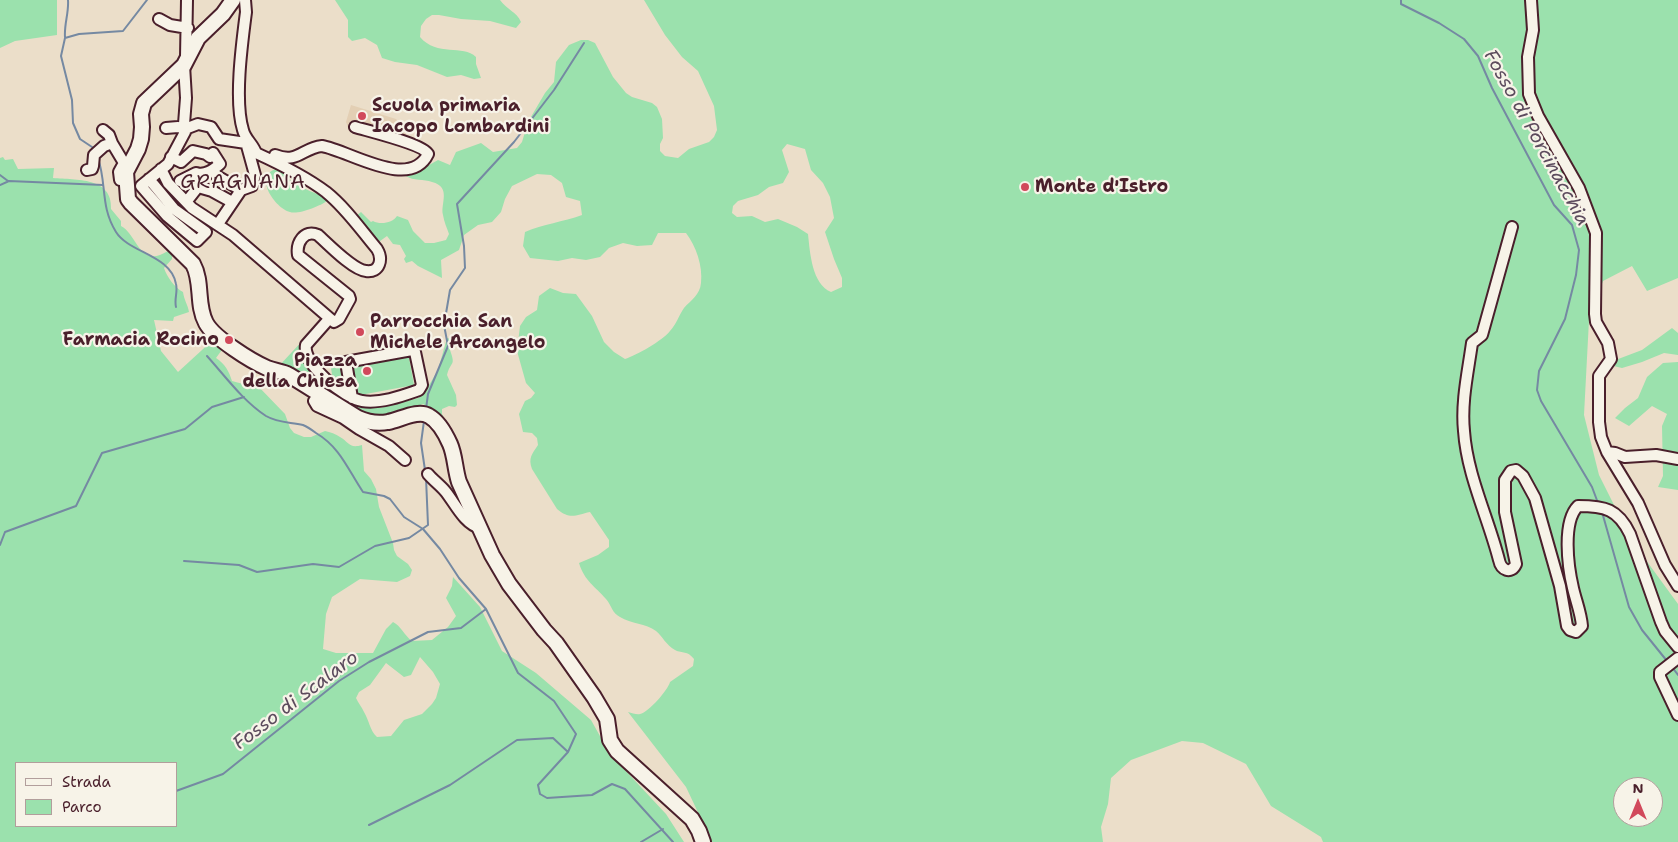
<!DOCTYPE html>
<html>
<head>
<meta charset="utf-8">
<style>
  body { margin:0 }
  #map { position:relative; width:1678px; height:842px; overflow:hidden; background:#ebdec9; font-family:"Shantell Sans",sans-serif }
  canvas { display:block }
  .legend { position:absolute; left:15px; top:762px; width:162px; height:65px; box-sizing:border-box; background:#f7f3e8; border:1px solid #b29e9c; margin:0; padding:6px 9px; list-style:none; font-size:15px; color:#4a1f2b }
  .legend li { display:flex; align-items:center; gap:10px; height:25px }
  .legend b { width:25px; border:1px solid #b29e9c }
  .north { position:absolute; left:1613px; top:777px; width:50px; height:50px; box-sizing:border-box; background:#f7f3e8; border:1px solid #b29e9c; border-radius:50%; rotate:0deg; font-size:14px; font-weight:700; line-height:20px; text-align:center; color:#4a1f2b }
  .north::after { content:''; display:block; margin:auto; width:18px; height:22px; background:#d1495b; clip-path:polygon(50% 0,100% 100%,50% 72%,0 100%) }
</style>
</head>
<body>
<div id="map">
<canvas width="1678" height="842"></canvas>
<ul class="legend">
<li><b style="height:6px;background:#f7f3e8"></b>Strada</li>
<li><b style="height:14px;background:#9be1ad"></b>Parco</li>
</ul>
<div class="north">N</div>
</div>
<script>
const ctx = document.querySelector('canvas').getContext('2d');
ctx.lineJoin = 'round';
function paint(path, color) { ctx.fillStyle = color; ctx.fill(path, 'evenodd'); }
function stroke(path, color, width, dash) { ctx.strokeStyle = color; ctx.lineWidth = width; ctx.lineCap = dash ? 'butt' : 'round'; ctx.setLineDash(dash || []); ctx.stroke(path); }
function write(font, color, halo, rows, align = 'center') {
  ctx.font = font + ' "Shantell Sans",sans-serif'; ctx.lineWidth = 4.5; ctx.setLineDash([]); ctx.textBaseline = 'middle'; ctx.strokeStyle = halo; ctx.fillStyle = color; for (const [text, x, y, turn = 0] of rows) {
    ctx.save(); ctx.translate(x, y); ctx.rotate((+turn || 0) * Math.PI / 180); ctx.textAlign = isNaN(turn) ? turn : align; if (halo) ctx.strokeText(text, 0, 0); ctx.fillText(text, 0, 0); ctx.restore();
  }
}
const built = new Path2D(`
  M351,105L396,119L405,130L407,138L412,148L349,130L346,122Z`);
const green = new Path2D(`
  M0,0H57V35L15,41L0,48Z
  M335,0H500C506,9 517,12 521,22L516,28L490,21L461,19L439,15H432L426,19L421,26L420,37C437,57 463,44 476,57V64L481,78L474,79L461,75L447,77L417,65L395,62L382,58L377,45L365,38L352,41L348,37V20Z
  M644,0H1678V278L1647,291L1632,266L1603,281L1589,320L1584,415L1599,475L1632,541L1678,604V842H1323L1321,837L1271,806L1246,764L1203,743L1182,741L1131,760L1111,778L1108,804L1101,827L1103,842H712L686,787L628,712C632,713 637,715 640,714C649,712 668,690 670,682L693,666L694,659C687,650 683,654 675,650C666,645 663,637 656,631C646,623 631,624 620,617C612,613 612,606 606,599C595,586 585,582 579,563L598,555L609,547V540L590,512C576,515 570,520 557,509L532,469C528,458 532,454 538,445L537,438L532,433L523,432L519,414L525,401L531,398L535,393L526,383L517,351L520,326L526,317L537,310L539,296L550,288L563,293L576,294L592,316L604,342L614,352L625,359C637,355 662,341 670,331C676,325 679,315 684,308C691,300 700,295 701,283C703,266 696,246 686,233H658L652,245L637,246L623,243L609,248L600,257L586,260L572,258L558,261L530,258L523,246L525,232C543,224 563,222 582,215L580,201L566,197L562,183L551,175L537,174L512,186L505,199L501,212L492,222L478,225L464,235L459,250L441,260L442,278L418,266L412,261L406,263L404,259L406,256L400,245L393,244L387,236L376,244L355,217L361,212L371,222L373,221C380,225 393,223 397,216L408,220L413,231L425,243H434L446,240L449,234C447,228 444,222 443,215C440,204 452,187 432,182C424,179 413,181 406,176L415,173L438,160L450,165L456,152L481,143L493,152L517,148L522,142L528,122L545,93L554,82L556,62L569,45L581,40H588L595,43L613,77L626,93L632,97L652,103L657,107L662,119L663,138L660,144V151L665,156L678,158L689,149L709,142L714,137L717,130L714,106L698,71L682,57L665,35ZM787,144L805,149L811,170L823,183L830,197L834,218L825,232L834,259L842,278V287L831,292C812,284 810,253 808,234L797,227L778,219L765,222L752,216L737,217L732,213L733,206L738,201L758,195L769,187L783,183L789,172L782,150ZM1623,787H1653V817H1623Z
  M3,157L5,160L13,159L18,169L54,168L53,178C76,180 113,177 111,209L121,221V226C138,235 139,269 168,251L172,254V259L164,268C167,277 175,288 183,292C184,300 188,305 189,312L174,317L173,321L154,320L161,351L178,372L214,339L224,347L216,358C225,364 229,371 232,381L243,384L252,381L256,384L285,414L290,428L294,433L304,437H311L325,431C330,432 336,434 340,437C349,442 349,449 362,445L364,471L371,479L376,489L379,507L393,543L394,550L397,556L408,564L412,570L410,576L397,582L360,579L332,597L326,614L323,649L336,653H373L386,629L393,622C401,626 404,635 412,641L432,640L448,627L456,616L446,598L452,586L453,577L480,607L502,651L536,673L591,720L610,754L666,814L684,842H0V158ZM420,657L433,672L440,684L436,698L432,704L422,714L404,720L391,736L377,737C370,731 369,720 364,712C362,707 358,703 356,698L359,692L370,685L386,663L404,677L411,675ZM16,763H176V826H16Z
  M276,169H280C290,185 311,191 327,198V201C320,206 298,215 290,212C275,208 253,176 276,169Z
  M1672,328L1678,333V355L1664,353L1642,362L1622,368L1605,364L1642,350Z
  M305,338L299,350L304,362L315,374L360,406L380,408L418,398L425,392L438,370L447,338L454,340L450,350C456,367 451,360 447,375L456,395L457,405L455,407L449,406L442,409V414L447,424L446,427L428,407L423,404C404,411 388,417 368,416L278,367Z
  M408,352L414,385L355,396L349,363Z
  M340,360L344,378L333,380L330,362Z
  M1678,362V490L1658,487L1663,476L1662,426L1667,414L1652,406L1629,426L1615,418L1625,408L1638,398L1647,377L1663,363Z`);
const stream = new Path2D(`
  M1401,0V4L1439,23L1464,39L1478,56L1492,88L1554,205L1572,225L1579,250L1576,275L1565,319L1539,371L1537,390L1541,401L1592,487L1598,503
  M65,37C64,24 69,13 68,0
  M95,149L80,139L73,123L72,100L61,56L65,38L79,34L123,31L147,0
  M98,158C107,185 100,206 116,232C129,253 171,255 176,284C178,292 174,299 176,307
  M0,175L8,181
  M0,185L9,181L103,185
  M207,356C225,376 243,401 266,416C278,423 290,422 303,425C308,427 312,430 316,433C341,448 348,470 363,492L384,496L390,499L404,517L423,529L440,549L459,578L486,609L518,673L554,701L576,734L568,752L538,785L540,794L547,798L592,795L612,784L625,789L673,842
  M426,409L428,394L448,346L444,325L450,290L465,268L464,246L457,204L514,142L554,90L584,43
  M424,421L421,443L425,470
  M1602,512L1629,607L1642,630L1667,661
  M0,545L5,532L76,506L102,453L185,429L212,407L244,397
  M184,561L239,565L257,572L313,564L339,567L375,546L409,538L428,525L426,478
  M1672,667L1678,675
  M176,791L223,774L339,681L369,662L428,632L461,628L486,609
  M369,825L450,785L517,740L553,738L568,752
  M641,842L663,829`);
const minor = new Path2D(`
  M1531,0L1533,30L1528,57L1529,94L1538,116L1579,188L1596,233L1595,314L1596,322L1608,343L1611,359L1599,376V422L1601,437L1607,452L1638,503L1665,565L1678,586
  M159,19L170,25L188,28
  M186,57L187,0
  M166,128L178,127L185,129L198,124L211,127L219,139L246,143
  M103,130L109,135L112,143L124,163L119,172L120,180
  M275,155C298,164 302,148 322,146C350,151 410,191 428,154C423,144 368,131 355,127
  M171,157L181,162L193,151L206,154L210,157L213,153L220,164C213,170 205,176 196,173L180,181
  M161,169L168,183L192,208L233,235L334,322L339,319L350,299L349,296L298,255C296,243 304,229 318,235C328,244 353,270 366,271C380,273 383,259 377,249C361,230 346,208 326,192C305,176 280,164 256,153C253,144 245,139 243,130C234,101 242,43 246,12L245,0
  M87,170L92,169L93,166L94,155L104,146L112,143
  M212,170L217,176L241,190
  M149,179L174,209L206,232L197,241L167,216L141,186L168,164L185,132L184,124L186,98L184,65
  M187,201L198,187L212,191L232,202
  M218,224L241,190L252,186L255,175L247,146
  M1512,227L1482,335L1472,343C1468,372 1461,402 1464,431C1467,475 1488,517 1499,560C1501,570 1511,575 1516,564L1505,512V480L1511,471L1516,470L1523,476L1535,498L1560,586L1567,626L1570,630L1576,632L1582,626C1581,613 1576,601 1573,588C1568,567 1562,522 1578,506C1605,506 1618,509 1630,534L1661,622L1665,631L1678,647
  M329,319L306,345C302,364 345,399 362,401C380,404 402,396 419,390L422,385L415,352L412,350L346,362L352,398
  M332,409L314,401L317,406L343,418L359,429L389,446L405,460
  M1607,452L1615,453L1625,457L1656,455L1678,459
  M428,474C433,480 440,485 445,491C455,503 464,524 480,528
  M1678,658L1660,672V677L1678,715`);
const major = new Path2D(`
  M233,0L223,14L198,38L184,65L144,103L141,114L142,127L141,139L138,149L126,172L128,199L131,203L193,264C203,282 196,305 206,323C214,338 251,361 267,368C274,371 282,371 289,375C312,389 335,404 358,418C367,422 378,424 388,422C400,420 418,409 429,416C438,421 446,435 450,444C455,455 455,470 459,482L492,555L509,584L544,630L556,643L594,697L607,719L610,740L617,751L692,819L699,831L703,842`);
const markers = [
  [362,116,5,"#d1495b"],
  [1025,187,5,"#d1495b"],
  [360,332,5,"#d1495b"],
  [229,340,5,"#d1495b"],
  [367,371,5,"#d1495b"]
];
const poiNames = [
  ["Scuola primaria",372,106],
  ["Iacopo Lombardini",372,127],
  ["Monte d'Istro",1035,187],
  ["Parrocchia San",370,322],
  ["Michele Arcangelo",370,343],
  ["Farmacia Rocino",219,340,"right"],
  ["Piazza",357,361,"right"],
  ["della Chiesa",357,382,"right"]
];
const waterNames = [
  ["Fosso di Porcinacchia",1536,138,61],
  ["Fosso di Scalaro",296,701,-37]
];
const quarterNames = [
  ["GRAGNANA",243,183]
];
paint(built, '#e3cfb4');
paint(green, '#9be1ad');
stroke(stream, '#7589a2', 2);
stroke(minor, '#4a1f2b', 14);
stroke(major, '#4a1f2b', 18);
stroke(minor, '#f7f3e8', 10);
stroke(major, '#f7f3e8', 14);
for (const [x, y, r, color] of markers) { const dot = new Path2D(); dot.arc(x, y, r, 0, 2 * Math.PI); ctx.fillStyle = color; ctx.fill(dot); stroke(dot, '#f7f3e8', 2); }
write('bold 18px', '#4a1f2b', '#f7f3e8', poiNames, 'left');
write('italic 19px', '#5c4b5d', '#f7f3e8', waterNames);
ctx.letterSpacing = '1px';
write('20px', '#4a1f2b', '#f7f3e8', quarterNames);
ctx.letterSpacing = '0px';
</script>
</body>
</html>
